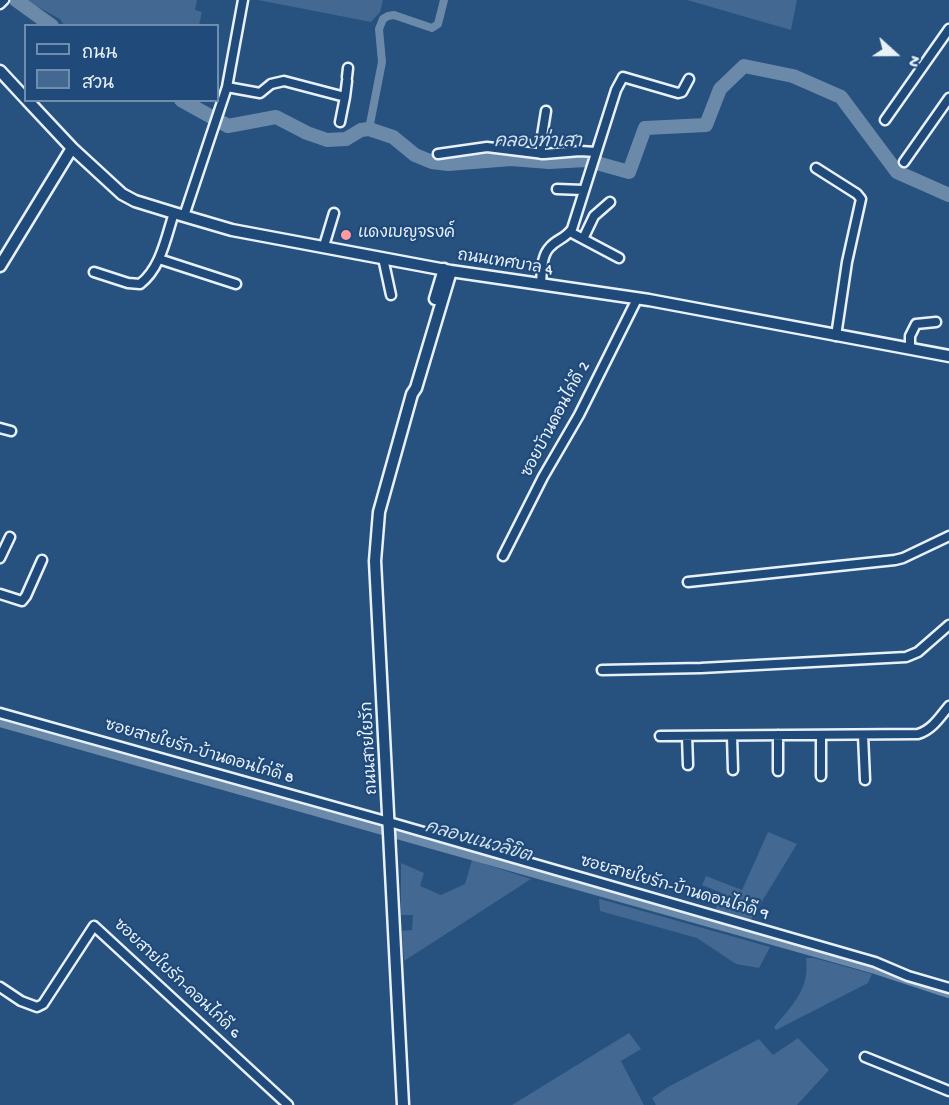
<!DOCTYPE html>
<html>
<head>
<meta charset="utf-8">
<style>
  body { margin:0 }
  #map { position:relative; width:949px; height:1105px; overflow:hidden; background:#27517f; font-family:"Gochi Hand","Playpen Sans Thai",sans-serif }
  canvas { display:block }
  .legend { position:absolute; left:24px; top:24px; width:195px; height:78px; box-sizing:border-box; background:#1f4a7a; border:2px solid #6f8dac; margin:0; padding:8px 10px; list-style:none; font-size:18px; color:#e8f1f8 }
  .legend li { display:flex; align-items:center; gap:12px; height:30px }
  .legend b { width:30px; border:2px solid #6f8dac }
  .north { position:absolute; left:865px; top:24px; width:60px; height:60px; -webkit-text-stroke:4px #1f4a7a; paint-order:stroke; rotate:111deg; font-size:16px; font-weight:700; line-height:24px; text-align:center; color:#e8f1f8 }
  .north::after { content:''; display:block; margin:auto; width:21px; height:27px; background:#e8f1f8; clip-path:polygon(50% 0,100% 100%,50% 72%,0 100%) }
</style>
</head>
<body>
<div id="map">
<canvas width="949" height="1105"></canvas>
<ul class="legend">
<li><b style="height:8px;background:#1f4a7a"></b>ถนน</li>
<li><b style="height:16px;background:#436891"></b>สวน</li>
</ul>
<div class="north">N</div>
</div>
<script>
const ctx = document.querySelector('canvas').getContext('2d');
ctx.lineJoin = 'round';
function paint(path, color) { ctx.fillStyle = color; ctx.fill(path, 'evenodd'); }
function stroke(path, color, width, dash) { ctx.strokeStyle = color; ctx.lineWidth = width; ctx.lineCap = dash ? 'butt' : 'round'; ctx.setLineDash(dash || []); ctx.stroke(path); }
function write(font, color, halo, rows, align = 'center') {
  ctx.font = font + ' "Gochi Hand","Playpen Sans Thai",sans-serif'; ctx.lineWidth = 4.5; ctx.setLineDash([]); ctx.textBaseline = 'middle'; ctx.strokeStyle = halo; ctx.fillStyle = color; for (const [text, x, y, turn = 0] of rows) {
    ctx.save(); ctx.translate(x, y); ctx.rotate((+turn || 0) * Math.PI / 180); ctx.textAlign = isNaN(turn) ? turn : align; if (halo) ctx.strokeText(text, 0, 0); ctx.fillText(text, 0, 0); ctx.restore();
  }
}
const green = new Path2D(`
  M25,0H197L195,10L202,12L199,25H64L60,19Z
  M258,0H383L380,12L371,22Z
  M687,0H797L791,30Z
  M768,832L797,844L750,921L715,911L722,893L702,885L706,876L742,890Z
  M472,860L531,879L404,961L402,931L412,930L413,915H401V863L424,873L420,886L441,895L465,884Z
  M599,899H600L770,947L759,968L736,964L697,938L600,911Z
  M806,958H814L872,974L868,983L776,1030L774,1027C793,1005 810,988 806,958Z
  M629,1033L641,1049L621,1061L644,1105H512Z
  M798,1038L829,1070L797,1105H656L652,1098L668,1087L759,1039L773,1055Z`);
const canal = new Path2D(`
  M369,129L382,62L379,29L383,19L388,16L394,15L432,28L438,24L444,0
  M0,723L875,970L948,994`);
const river = new Path2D(`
  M16,0L52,26
  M181,100L228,126L276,117L307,133L327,140L346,139L361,130L369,129L393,137L415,155L432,162L448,164L511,159L549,162L586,160L629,172L645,128L706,125L720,89L744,66L793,76L841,97L897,172L949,195`);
const minor = new Path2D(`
  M0,4L4,0
  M347,77L348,68
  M227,87L260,93L271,84L284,81L345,97L340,122
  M345,97L347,81
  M885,120L949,29
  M438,154L487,147L544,154L580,151L596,152
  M541,154V142L546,111
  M904,162L949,98
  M816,168L857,194L861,199L847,262L836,336
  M557,189L583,190
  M184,216L227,87L243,0
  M570,232L619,258
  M583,239L594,216L610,202
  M324,246L334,213
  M383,258L391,295
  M159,259L236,284
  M94,272L128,283L140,284C161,268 166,237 174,213
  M541,284C542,272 541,256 550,247C557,239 565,239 572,229L616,90L623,77L678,93L682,92L689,79
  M910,349V336L916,324L936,322
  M0,428L11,431
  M503,556L543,477L579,415L637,299
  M0,558L10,537
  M688,582L895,560L903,558L949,536
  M0,594L22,601L26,596L42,560
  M602,670L701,668L906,657L918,652L949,625
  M0,713L389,822L875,962L908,976L949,988
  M778,735V771
  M863,735L865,780
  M660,736L918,734C932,730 940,717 949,706
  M687,736L688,765
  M732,736L733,770
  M821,776V735
  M0,987L21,1001L37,1007L43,1004L94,926L288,1105
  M865,1057L949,1091`);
const tertiary = new Path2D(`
  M0,71L26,99
  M27,100L72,148L122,194L135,201L174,213L232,230L451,271L649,300L949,356
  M0,266L72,148
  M435,299L444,269
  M403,1105L375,561L379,512L412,394L416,388L451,271`);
const markers = [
  [346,235,6,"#ff9aa2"]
];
const poiNames = [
  ["แดงเบญจรงค์",358,235]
];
const streetNames = [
  ["ถนนเทศบาล 4",505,264,9],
  ["ซอยบัานดอนไก่ดี 2",557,420,-62],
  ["ถนนสายใยรัก",371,748,-93],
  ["ซอยสายใยรัก-บ้านดอนไก่ดี 8",199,753,16],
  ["ซอยสายใยรัก-บ้านดอนไก่ดี 9",674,889,16],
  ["ซอยสายใยรัก-ดอนไก่ดี 6",176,980,43]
];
const waterNames = [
  ["คลองท่าเสา",538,143],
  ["คลองแนวลิขิต",478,843,16]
];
paint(green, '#436891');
stroke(canal, '#6b8aaa', 8);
stroke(river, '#6b8aaa', 14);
stroke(minor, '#e8f1f8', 13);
stroke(tertiary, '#e8f1f8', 15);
stroke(minor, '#1f4a7a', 8);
stroke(tertiary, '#1f4a7a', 10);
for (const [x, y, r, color] of markers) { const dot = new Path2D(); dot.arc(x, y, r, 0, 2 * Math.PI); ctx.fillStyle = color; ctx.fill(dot); stroke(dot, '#1f4a7a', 2); }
write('16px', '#e8f1f8', '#1f4a7a', poiNames, 'left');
write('16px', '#e8f1f8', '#1f4a7a', streetNames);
write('italic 18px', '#d5e2ec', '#1f4a7a', waterNames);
</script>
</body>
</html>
